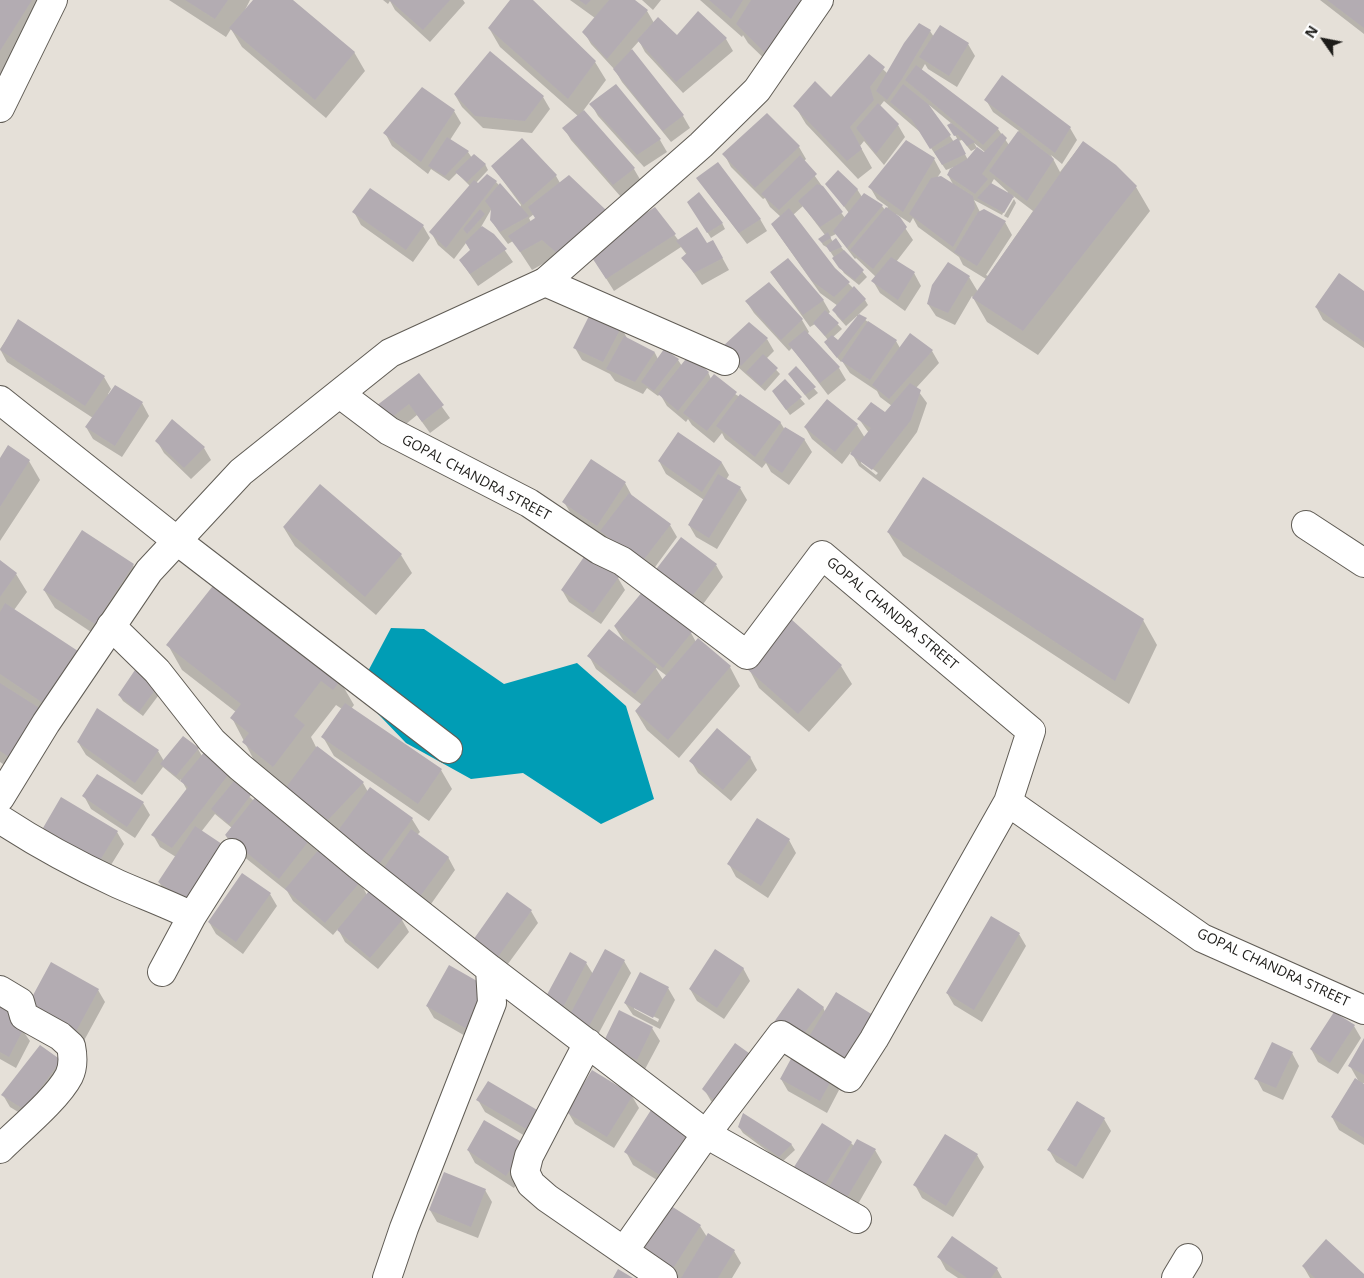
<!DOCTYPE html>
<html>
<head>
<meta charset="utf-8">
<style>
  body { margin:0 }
  #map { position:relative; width:1364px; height:1278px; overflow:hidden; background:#e5e0d8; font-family:"Open Sans",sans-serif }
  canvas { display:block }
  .north { position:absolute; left:1299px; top:15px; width:50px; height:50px; -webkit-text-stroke:4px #fff; paint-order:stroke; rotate:303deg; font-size:14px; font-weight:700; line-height:20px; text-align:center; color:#1d1c19 }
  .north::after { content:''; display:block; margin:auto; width:18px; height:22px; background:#1d1c19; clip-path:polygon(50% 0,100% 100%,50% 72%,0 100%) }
</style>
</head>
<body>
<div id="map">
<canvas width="1364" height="1278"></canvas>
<div class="north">N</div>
</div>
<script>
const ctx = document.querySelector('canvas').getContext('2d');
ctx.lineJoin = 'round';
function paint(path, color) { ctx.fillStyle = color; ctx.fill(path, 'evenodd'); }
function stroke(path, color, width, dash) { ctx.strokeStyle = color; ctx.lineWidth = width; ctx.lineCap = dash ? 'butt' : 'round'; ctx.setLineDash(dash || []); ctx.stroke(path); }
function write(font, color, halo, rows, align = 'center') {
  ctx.font = font + ' "Open Sans",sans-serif'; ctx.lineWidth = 4; ctx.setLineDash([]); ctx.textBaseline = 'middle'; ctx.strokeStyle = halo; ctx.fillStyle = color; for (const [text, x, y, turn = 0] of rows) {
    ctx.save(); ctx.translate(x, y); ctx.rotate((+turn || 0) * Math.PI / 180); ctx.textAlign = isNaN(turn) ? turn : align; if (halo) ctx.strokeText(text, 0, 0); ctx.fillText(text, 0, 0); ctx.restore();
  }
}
const water = new Path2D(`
  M391,628L424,629L504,684L577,663L626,706L654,799L601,824L523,773L471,779L406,743L357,692Z`);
const shadow = new Path2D(`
  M0,0H61L0,97Z
  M169,0H250L244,12L255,0H291L354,52L365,71L326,118L242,47L231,29L226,37Z
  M383,0H463L465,3L430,42L395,10L390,1L388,4Z
  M511,0H531L595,62L606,80L583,111L634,169L641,181L621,197L571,140L564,128L578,116L500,47L489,28Z
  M570,0H633L647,11L654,23L677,36L726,39L733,51L683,93L645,52L639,41L631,50L683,116L690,128L671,142L622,82L615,70L591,44L584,32L595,18Z
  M642,0H661L653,10Z
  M700,0H829L777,71L748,43L743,35L742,37Z
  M1320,0H1364V34Z
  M930,31L934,37L968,44L975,56L957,87L928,69L925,64L921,71L998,129L1009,145L1019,131L993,112L986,100L1070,128L1077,140L1062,164L1051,155L1060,172L1083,142L1115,166L1136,187L1150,211L1038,355L987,322L972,296L955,325L936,316L928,304L969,277L978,292L986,279L963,265L959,257L918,227L913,218L910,223L896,214L913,240L896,262L914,273L921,286L905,311L880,293L873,281L876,277L856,258L855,259L836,234L830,237L833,242L841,247L867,277L859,285L844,273L828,248L823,245L820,239L825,235L803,206L793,215L834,269L865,300L868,305L858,315L896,341L900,348L932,351L939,363L916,388L927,403L917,432L880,482L859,466L851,452L842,464L812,439L805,427L857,425L865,438L869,433L859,419L885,414L892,406L880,397L877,391L850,373L842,361L841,362L829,348L826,343L828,340L815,324L810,327L771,273L823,300L830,312L828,314L842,329L833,337L838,342L858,317L857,316L846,326L837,316L834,310L838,306L820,293L772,225L781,217L770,207L765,198L763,199L731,167L724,154L799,147L806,159L804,161L845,218L849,213L827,184L857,189L862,197L882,206L885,210L888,207L877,199L870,187L906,141L934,159L941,172L937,178L954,186L948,175L954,167L946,170L920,132L884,101L880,106L898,125L905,137L884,165L864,141L860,146L872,168L858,179L806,124L795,106L831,99L869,56L887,73ZM929,105L952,124L949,125L958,140L954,142ZM962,140L971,151L977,148L974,143L985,152L968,160L958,141ZM994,179L1008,192L1007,194L991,184ZM1012,195L1033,211L988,276L986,275L1012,235L1005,222L980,212L974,200L1002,215L1011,198H1014ZM861,460L878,473L876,475L861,463Z
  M616,86L660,140L667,152L644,167L598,116L591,104Z
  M455,95L543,97L550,109L532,133L483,128L462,107Z
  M454,111L461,123L450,140L468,152L472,158L485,164L488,170L476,183L478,185L496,182L520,207L521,205L493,167L556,176L560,183L605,210L616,229L594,249L654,208L679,241L706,244L713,241L729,270L702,285L683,258L687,255L681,247L614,291L590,253L553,258L532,270L513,241L508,244L499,232L491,220L492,208L481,227L494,235L513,262L478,286L460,260L471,251L466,243L454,259L438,245L431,232L470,186L457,173L449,181L431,169L428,174L392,146L385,133ZM534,214L536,218L531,222L529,218Z
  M697,178L760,219L767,231L747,244Z
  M1014,199L1016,203L1008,218L1004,216Z
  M692,208L722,223L725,229L711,238Z
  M354,212L423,226L430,238L413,262L361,225Z
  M1364,292V348L1323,320L1316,307Z
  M746,301L802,320L809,332L807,334L839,368L846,380L828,395L792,348L789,351L754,313Z
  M19,321L104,377L111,389L108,394L109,395L142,403L149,416L122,457L93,439L86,427L93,418L7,362L0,349Z
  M621,327L628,340L655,353L658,359L678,360L682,366L708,372L711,379L780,422L785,430L804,439L812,452L789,485L771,472L766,463L762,468L725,439L722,433L714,443L692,425L688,419L686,422L667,406L660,394L658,396L647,388L643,394L615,381L610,374L582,360L575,348Z
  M767,339L774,351L766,359L780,374L765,391L730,360Z
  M796,368L818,393L809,400L793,380Z
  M419,375L450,418L430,433L417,415L395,433L385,419Z
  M785,381L805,404L790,415L773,391Z
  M678,434L722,463L729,475L726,480L740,488L747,500L717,549L696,537L689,525L704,500L666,474L659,461Z
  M157,441L204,448L211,460L191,479L164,453Z
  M9,447L29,461L40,480L0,541V461Z
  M625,483L632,496L670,525L677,537L650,574L609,543L605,537L571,514L564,502Z
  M284,528L401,555L412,573L376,615L295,546Z
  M888,532L1143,620L1157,645L1129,704L903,556Z
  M0,562L16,574L27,592L14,610L83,656L23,777L0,762Z
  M133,565L143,584L106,642L55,608L44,590Z
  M716,565L723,577L698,611L663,585Z
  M618,578L625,590L601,624L569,602L562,590Z
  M644,593L691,633L696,642L730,667L740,686L679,758L647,730L636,712L642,705L596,669L589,656L625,643L615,627ZM655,667L667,676L663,680Z
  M791,621L841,666L852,684L809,732L759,688L749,669Z
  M168,645L340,681L354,705L351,709L441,770L452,789L429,821L334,756L323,737L342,709L336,705L311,737L317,749L363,783L368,792L370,788L412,819L420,832L417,835L448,857L455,870L424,914L341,828L335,831L257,766L232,718L236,712L182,670Z
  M136,672L161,692L143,716L123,701L119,695Z
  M98,710L158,751L164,761L198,749L202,756L230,772L237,785L254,801L310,839L318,852L360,882L367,895L402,920L409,932L378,969L345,942L338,929L333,935L293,901L287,891L233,848L226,836L232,828L215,814L201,832L200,917L166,895L159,882L176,857L160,847L153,835L187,790L181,779L180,781L163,767L142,795L86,755L78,742Z
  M750,757L757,770L731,801L698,773L691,761Z
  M84,796L143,803L150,815L135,838L91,809Z
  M757,820L789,840L796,853L768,898L736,877L729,864Z
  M44,828L117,832L124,844L106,873L51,840ZM53,832L104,866L53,835Z
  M270,894L277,906L243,954L216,934L209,922Z
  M531,911L538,923L502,972L480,955Z
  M1019,934L1026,946L982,1022L954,1005L947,993Z
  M624,961L631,973L594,1042L551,1014L586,963L593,974Z
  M450,966L474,1041L434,1018L427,1006Z
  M743,968L750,981L724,1019L697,1001L690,989Z
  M668,988L675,1000L660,1029L633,1015L625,1003ZM634,1007L659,1019L658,1022L634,1009Z
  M98,990L105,1002L80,1048L33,1022Z
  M0,998L30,1041L16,1068L0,1059Z
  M823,1007L825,1012L859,1079L782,1034Z
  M620,1012L652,1028L660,1041L644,1071L612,1055Z
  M1354,1026L1361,1038L1338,1074L1318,1062L1311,1049Z
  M1364,1041V1083L1362,1084L1364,1085V1145L1339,1130L1332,1117L1359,1082L1350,1066Z
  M736,1045L726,1116L711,1101L704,1089Z
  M1292,1053L1299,1066L1283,1100L1263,1091L1256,1078Z
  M60,1061L67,1074L33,1121L10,1107L3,1095Z
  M832,1078L839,1090L827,1113L788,1091L781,1079Z
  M632,1096L639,1108L614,1148L575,1124L568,1112Z
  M478,1100L543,1115L540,1145L485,1112Z
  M1104,1119L1111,1131L1083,1179L1056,1162L1049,1150Z
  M739,1127L791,1144L795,1150L782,1162L743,1133Z
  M692,1137L673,1190L633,1165L626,1152Z
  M851,1143L854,1146L875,1150L882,1162L854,1211L802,1180L795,1168Z
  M468,1150L533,1159L514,1188L475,1163Z
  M977,1155L984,1167L953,1217L922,1198L915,1185Z
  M485,1190L492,1202L478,1238L437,1222L430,1210Z
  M700,1226L707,1237L734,1251L741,1263L732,1278H674L648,1261Z
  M952,1238L997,1269L1002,1278H958L946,1270L939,1257Z
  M1303,1266L1364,1275V1278H1310Z`);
const building = new Path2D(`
  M0,0H32L0,51Z
  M185,0H228L215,19Z
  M253,0H293L355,52L315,100L229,28Z
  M389,0H450L423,30Z
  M510,0H533L596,61L568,99L488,28Z
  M579,0H591L586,5Z
  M609,0H635L648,10L607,59L582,32Z
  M709,0H743L731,19Z
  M751,0H807L788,32L765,53L736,24Z
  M1327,0H1364V28Z
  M698,11L727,38L676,82L637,40L658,17L677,35Z
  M919,23L931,30L902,79L887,100L876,91L904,43Z
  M940,25L969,43L949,76L919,57Z
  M632,49L684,115L663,131L613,69Z
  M490,51L544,96L525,121L475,116L454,94Z
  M869,54L885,67L870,87L874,100L850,127L862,149L847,161L793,106L815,81L831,97Z
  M916,65L999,128L983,145L905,80Z
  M1002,75L1071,127L1055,153L984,100Z
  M616,84L661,139L637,155L589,104Z
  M903,84L928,104L951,135L930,149L912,120L890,102Z
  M422,87L455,110L421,162L383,133Z
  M878,103L899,124L876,154L856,128Z
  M584,110L635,168L613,185L562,128Z
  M767,113L800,146L755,188L722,154Z
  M951,123L975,142L967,146L958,135L954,136L947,125Z
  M1018,131L1054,159L1027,201L989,171Z
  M1002,133L1007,138L982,174L988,179L975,194L947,175L950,169L967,159L977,147L984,152Z
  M447,137L469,151L445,176L428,166Z
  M522,138L557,175L523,205L491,166Z
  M958,138L966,154L942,165L934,152Z
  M906,140L935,158L903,212L868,187Z
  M1083,141L1116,165L1137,186L1023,331L972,298Z
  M474,154L486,164L467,182L455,172Z
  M800,155L817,174L779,210L761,194Z
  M718,162L761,219L739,233L696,178Z
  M838,170L858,189L844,207L825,184Z
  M487,174L497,181L446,248L429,232L474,180L478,183Z
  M569,175L606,210L558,254L542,240L520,252L508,236L535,218L528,207Z
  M941,176L973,196L975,208L953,247L909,214L931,178Z
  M500,183L529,216L500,232L490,220L491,209L485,201Z
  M991,183L1014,196L1004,213L977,198Z
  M817,184L823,186L843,212L820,227L798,201Z
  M370,188L424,225L406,250L352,212Z
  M699,192L723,223L707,233L687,202Z
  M864,193L883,205L847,248L833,231Z
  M655,207L676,234L606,279L589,253Z
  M886,207L900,217L907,227L873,269L850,250Z
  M789,208L835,268L850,282L834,297L812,281L771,224Z
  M480,209L485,214L467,234L463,229Z
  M984,209L1006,221L977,266L954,252L978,212Z
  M482,226L494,234L507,249L470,274L459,260L470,250L465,242Z
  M697,227L707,243L713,240L723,258L694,273L681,258L687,253L676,241Z
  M828,232L831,238L822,243L818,239Z
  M836,238L842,247L830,252L826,246Z
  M844,250L864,270L855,280L839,268L832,258Z
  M891,257L915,272L898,300L871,281Z
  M788,258L824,300L803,315L770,272Z
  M948,262L970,276L948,313L927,304L932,285Z
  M1339,273L1364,291V342L1315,307Z
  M769,282L803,319L781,340L745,301Z
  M854,286L866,299L843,321L832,310Z
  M825,310L839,323L825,336L813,323Z
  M591,312L622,326L603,362L573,348Z
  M859,314L867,318L837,358L824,342L832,335L838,340Z
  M18,319L105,376L85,406L0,350Z
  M868,321L897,340L870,380L841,361Z
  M749,322L768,338L741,366L722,347Z
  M805,330L840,367L820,383L788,344Z
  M910,333L933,350L889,399L872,385Z
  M624,336L655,352L635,382L606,369Z
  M664,349L679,359L654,391L641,382Z
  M763,354L778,368L761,386L746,372Z
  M689,355L709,372L678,411L658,394Z
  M796,366L816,387L805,395L788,374Z
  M419,373L444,405L422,422L409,404L387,421L376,406Z
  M714,374L737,392L707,431L683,413Z
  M785,379L802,397L786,410L772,391Z
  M910,383L921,390L911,420L872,470L850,454L871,428L857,419L871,402L885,412Z
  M115,385L143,402L115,446L85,427Z
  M740,394L781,422L755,457L716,426Z
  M827,399L858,424L835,452L804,427Z
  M172,419L205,447L184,468L155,441Z
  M785,427L805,439L782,473L763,460Z
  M678,432L722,462L702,492L658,461Z
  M8,445L30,460L0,507V458Z
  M591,459L626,482L597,526L562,502Z
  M718,474L741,487L709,538L688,525Z
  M923,477L1144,619L1115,681L887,532Z
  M320,484L402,554L365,597L283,527Z
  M629,493L671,524L642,562L600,531Z
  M82,530L134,564L95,624L43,590Z
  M681,537L717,564L690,599L654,572Z
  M586,554L619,577L593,613L561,590Z
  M0,560L17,573L0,597Z
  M216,582L341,680L333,690L321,681L294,716L305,725L273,767L242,742L249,733L230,718L241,704L166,645Z
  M643,591L692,632L663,668L614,626Z
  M5,603L84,655L49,707L0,674V612Z
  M791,619L842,665L798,714L747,669Z
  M609,629L657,667L635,694L587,656Z
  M698,638L731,666L668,740L635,711Z
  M135,670L158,686L139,712L118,695Z
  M0,683L44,711L12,759L0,751Z
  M345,703L442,769L418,804L321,737Z
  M97,708L159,750L135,783L77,742Z
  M717,728L751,757L723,790L689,761Z
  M183,736L199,748L176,776L160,764Z
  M317,746L364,782L328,820L284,790Z
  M206,750L231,771L172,848L151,835L188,787L180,781Z
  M97,774L144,802L127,827L82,796Z
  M234,781L251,795L229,824L211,809Z
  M370,787L413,818L377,867L334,836Z
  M257,795L311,838L279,879L225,835Z
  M61,797L118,831L99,862L43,828Z
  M757,818L790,839L761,886L727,864Z
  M195,826L231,850L193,906L158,882Z
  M411,829L449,857L416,902L379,875Z
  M321,847L361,881L325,923L285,889Z
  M242,873L271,893L236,942L208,922Z
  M369,891L403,919L370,958L337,930Z
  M507,892L532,910L495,961L471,943Z
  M991,916L1020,933L974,1010L946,993Z
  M605,949L625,960L587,1030L567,1020Z
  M715,949L744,968L717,1008L689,989Z
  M570,952L587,962L561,1011L543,1002Z
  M51,962L99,989L73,1037L25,1010Z
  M449,965L491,989L467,1029L426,1006Z
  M640,972L669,987L653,1018L624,1003Z
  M798,988L824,1007L799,1040L774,1022Z
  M836,992L881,1020L852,1067L807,1040Z
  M0,996L24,1028L9,1057L0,1052Z
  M619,1010L653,1027L637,1060L603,1043Z
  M1334,1012L1355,1025L1330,1063L1310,1049Z
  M1364,1038V1075L1348,1066Z
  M1272,1042L1293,1052L1276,1088L1254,1079Z
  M735,1043L753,1056L719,1105L702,1089Z
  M40,1045L61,1060L25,1110L1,1095Z
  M793,1055L833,1077L820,1101L780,1079Z
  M592,1070L633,1095L607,1137L566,1112Z
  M1355,1078L1364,1084V1138L1331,1117Z
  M488,1081L544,1114L533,1133L476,1100Z
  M1077,1101L1105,1118L1076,1167L1047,1150Z
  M651,1110L693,1136L666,1179L624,1152Z
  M743,1113L792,1144L779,1157L738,1127Z
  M484,1120L527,1145L506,1176L467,1150Z
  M822,1123L852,1142L824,1186L794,1167Z
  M945,1134L978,1154L946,1206L913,1185Z
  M857,1139L876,1149L846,1199L828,1189Z
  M444,1172L486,1189L471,1227L429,1210Z
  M668,1204L701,1225L672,1270L639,1249Z
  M708,1233L735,1250L718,1278H681Z
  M952,1236L998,1268L991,1278H967L937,1257Z
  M1326,1239L1364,1274V1278H1315L1302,1266Z
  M618,1269L633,1278H613Z`);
const minor = new Path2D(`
  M0,108L53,0
  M545,282L725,361
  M340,394L389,431L529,503L599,550L622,561L747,655L822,555L1031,731L1008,802L874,1039L849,1078L781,1035L706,1134L624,1251
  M1306,525L1364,563
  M176,540L448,749
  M111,626L157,671L212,741L240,767L358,865L490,969L492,1003L404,1228L387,1278
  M1008,802L1202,938L1364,1010
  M0,819C38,844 77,865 118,884C143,895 168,904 192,916L162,972
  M192,916L232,853
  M490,969L706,1134L857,1219
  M0,990L20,1002L24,1016L60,1036L71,1046C73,1056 74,1066 69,1076C57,1099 19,1130 0,1149
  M588,1043L529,1156L525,1172L531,1184L547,1198L663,1278
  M1176,1278L1188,1258`);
const tertiary = new Path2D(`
  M0,400L176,540
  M0,798L46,723L149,571L241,472L390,353L545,282L701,145L757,90L819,0`);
const streetNames = [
  ["GOPAL CHANDRA STREET",476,478,28],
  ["GOPAL CHANDRA STREET",892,614,40],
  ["GOPAL CHANDRA STREET",1273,968,25]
];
paint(water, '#009db5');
paint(shadow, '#0003');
paint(building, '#b3acb2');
stroke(minor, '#605c55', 30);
stroke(tertiary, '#605c55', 30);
stroke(minor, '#fff', 28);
stroke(tertiary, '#fff', 28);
write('14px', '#1d1c19', '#fff', streetNames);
</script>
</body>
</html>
